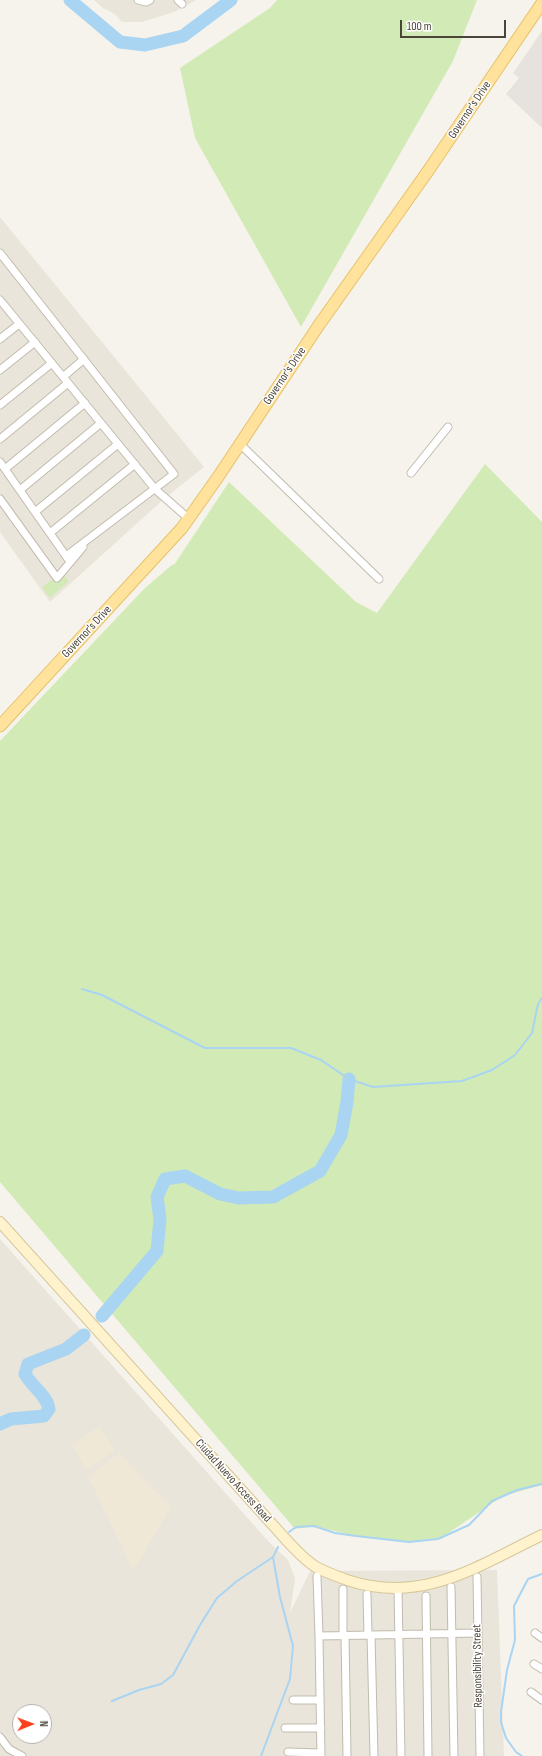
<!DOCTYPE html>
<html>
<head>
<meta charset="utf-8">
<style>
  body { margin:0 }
  #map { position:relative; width:542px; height:1756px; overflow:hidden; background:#f6f3ec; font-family:"Sofia Sans Condensed",sans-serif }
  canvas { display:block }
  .north { position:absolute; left:12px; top:1704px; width:40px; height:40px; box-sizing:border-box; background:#fff; border:1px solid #b7b4b0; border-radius:50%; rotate:89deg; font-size:11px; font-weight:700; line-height:16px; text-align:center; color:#4b4439 }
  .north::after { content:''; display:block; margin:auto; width:14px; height:18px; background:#fc3f1d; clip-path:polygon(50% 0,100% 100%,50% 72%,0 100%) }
  .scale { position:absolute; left:400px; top:20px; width:106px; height:18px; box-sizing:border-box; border:2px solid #4b4439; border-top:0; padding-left:5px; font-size:12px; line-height:14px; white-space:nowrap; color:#4b4439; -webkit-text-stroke:3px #fff; paint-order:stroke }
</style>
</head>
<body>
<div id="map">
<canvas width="542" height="1756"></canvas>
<div class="north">N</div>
<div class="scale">100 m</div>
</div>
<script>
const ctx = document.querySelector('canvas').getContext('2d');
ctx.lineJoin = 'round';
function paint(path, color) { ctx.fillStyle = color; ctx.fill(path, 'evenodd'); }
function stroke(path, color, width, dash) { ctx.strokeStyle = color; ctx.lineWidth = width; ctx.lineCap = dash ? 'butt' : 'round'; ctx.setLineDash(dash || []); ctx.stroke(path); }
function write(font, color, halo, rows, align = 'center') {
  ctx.font = font + ' "Sofia Sans Condensed",sans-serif'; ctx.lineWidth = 3; ctx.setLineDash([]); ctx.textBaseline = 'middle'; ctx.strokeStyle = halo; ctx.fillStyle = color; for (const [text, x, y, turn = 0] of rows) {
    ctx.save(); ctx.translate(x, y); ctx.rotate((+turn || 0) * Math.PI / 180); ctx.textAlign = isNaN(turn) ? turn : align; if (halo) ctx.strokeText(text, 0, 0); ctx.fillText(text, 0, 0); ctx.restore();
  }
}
const residential = new Path2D(`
  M94,0H196L174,12L142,22H122L115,14L103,8Z
  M0,217L204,467L165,498L50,602L0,532Z
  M0,1239L268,1541L288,1560L295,1578L290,1613L310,1571L497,1570L504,1756H0ZM20,1712H44V1736H20Z`);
const industrial = new Path2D(`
  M542,31V128L506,94L519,78L513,73Z`);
const education = new Path2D(`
  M99,1426L115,1450L87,1470L72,1445Z
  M119,1453L171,1507L133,1571L88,1476Z`);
const green = new Path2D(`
  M277,0H477L453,61L301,327L195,138L180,68L270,8Z
  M485,464L542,522V1485L503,1496L441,1538L409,1542L356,1536L314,1526L295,1529L0,1182V741L145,588L173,564L174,565L229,482L356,602L377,613Z
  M64,576L69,581L50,598L42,587L53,579L56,583Z`);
const stream = new Path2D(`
  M82,989L102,995L205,1048H291L321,1060L349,1079L373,1087L462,1081L492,1070L515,1055L532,1033L538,1004L542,998
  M289,1532L296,1527L314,1526L335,1533L356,1536L409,1542L438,1539L469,1525L492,1501L517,1490L542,1484
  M112,1701L139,1690L161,1684L173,1675L200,1625L217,1598L237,1581L273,1557L278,1547
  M261,1756L290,1679L293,1646L280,1597L273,1557
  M522,1756L516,1752L506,1738L501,1722V1712L507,1670L515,1640L514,1606L528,1579L542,1574`);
const river = new Path2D(`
  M70,0L120,42L145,45L183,36L231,0
  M102,1316L157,1251L160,1219L157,1197L165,1179L185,1176L220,1194L239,1198L273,1197L320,1171L341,1135L347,1102L349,1079
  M0,1424L11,1419L44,1416L49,1409C47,1395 32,1387 25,1374L28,1364L66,1349L84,1335`);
const street = new Path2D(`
  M138,0L146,2L150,0
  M178,0L182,4
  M0,253L174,474L66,556
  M0,300L155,489L188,518
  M0,339L19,324
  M0,370L35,342
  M63,377L84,359
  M0,405L52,363
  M0,439L68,383
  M240,444L379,579
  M0,462L68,559
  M5,469L85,403
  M411,473L448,427
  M20,490L101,423
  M0,499L57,578L83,547
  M35,512L118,444
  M50,533L135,464
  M317,1576L319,1636
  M477,1577L480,1756
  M451,1587L454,1756
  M398,1588L401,1756
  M343,1589V1635
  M367,1594L368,1635
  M426,1596L428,1756
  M535,1633L542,1638
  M345,1635L347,1756
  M371,1635L374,1756
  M534,1664L542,1669
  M531,1692L542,1700
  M293,1700H320
  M285,1728H321
  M0,1737L9,1749L22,1756
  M288,1752L321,1753
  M321,1756L319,1636L478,1633`);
const secondary = new Path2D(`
  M0,1222L281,1534C291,1545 303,1559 316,1567C327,1573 339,1577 350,1581C423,1604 478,1566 542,1535`);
const primary = new Path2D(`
  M0,726L182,528L218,477L319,325L428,171L542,3`);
const streetNames = [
  ["Governor's Drive",470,110,-56],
  ["Governor's Drive",285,376,-56],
  ["Governor's Drive",87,632,-47],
  ["Ciudad Nuevo Access Road",233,1481,48],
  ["Responsibility Street",478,1666,-91]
];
paint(residential, '#eae5da');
paint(industrial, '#e6e2dd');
paint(education, '#efe8d6');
paint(green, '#d2eab5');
stroke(stream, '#a9d4f2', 2);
stroke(river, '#a9d4f2', 13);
stroke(street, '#c2bbae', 9);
stroke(secondary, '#d6c79b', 12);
stroke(primary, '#e6c16a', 13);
stroke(street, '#fff', 7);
stroke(secondary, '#fff3cd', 10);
stroke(primary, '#ffe39c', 11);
write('12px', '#4b4439', '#fff', streetNames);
</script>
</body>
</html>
